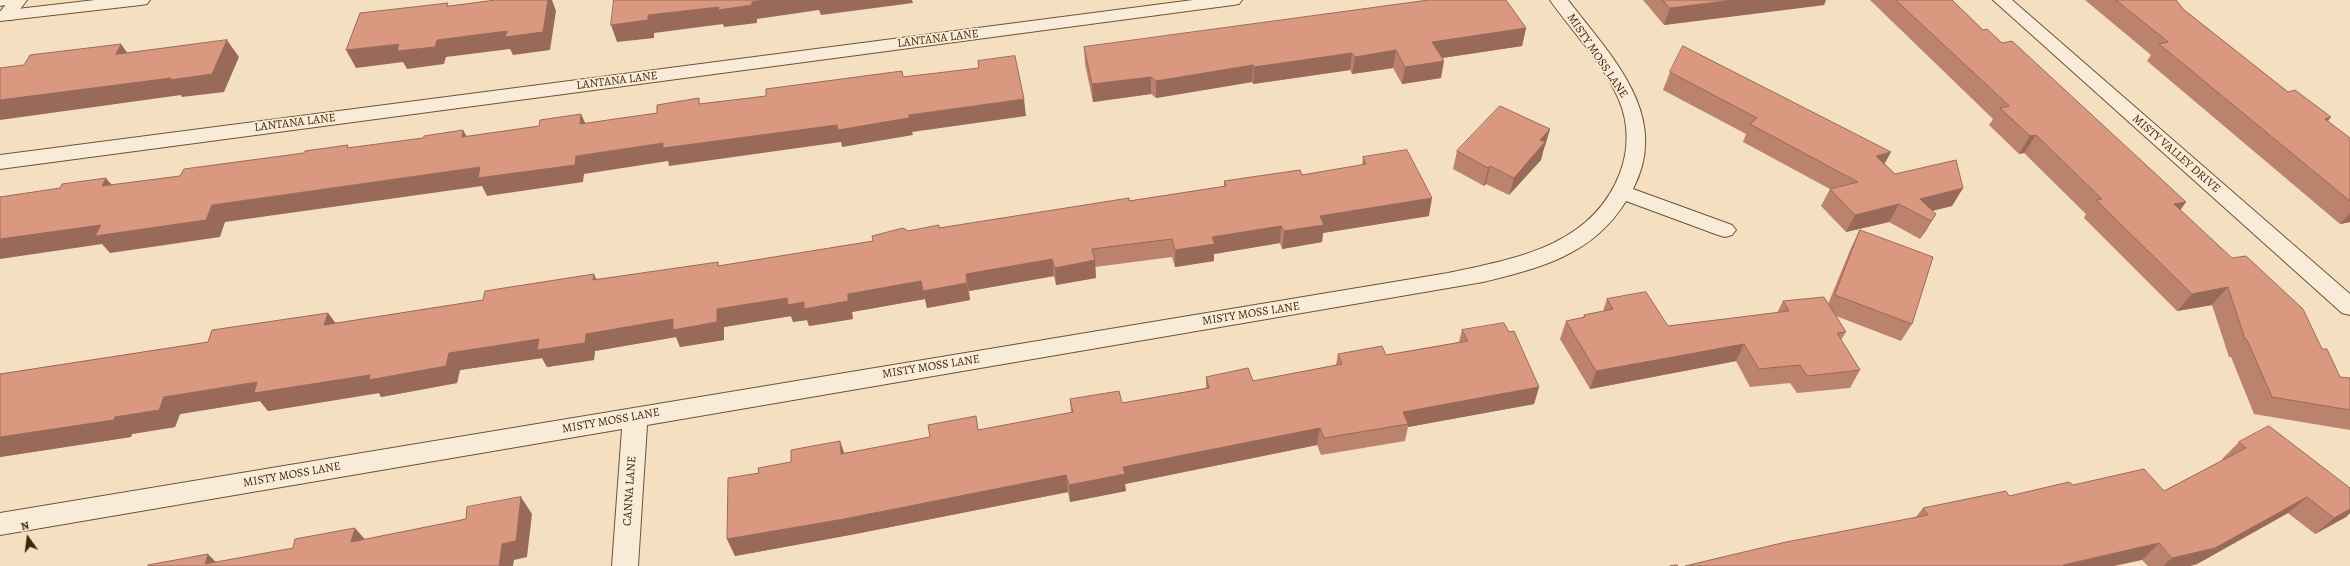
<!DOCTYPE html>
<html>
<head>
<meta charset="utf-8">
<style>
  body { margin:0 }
  #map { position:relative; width:2350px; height:566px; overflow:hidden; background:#f4e0c1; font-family:Alegreya,serif }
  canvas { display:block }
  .north { position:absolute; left:8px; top:518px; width:40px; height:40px; -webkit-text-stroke:3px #f8ebd7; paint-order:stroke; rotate:346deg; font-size:11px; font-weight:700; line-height:16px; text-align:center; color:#3f2607 }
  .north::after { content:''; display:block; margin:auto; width:14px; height:18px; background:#3f2607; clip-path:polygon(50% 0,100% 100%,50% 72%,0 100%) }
</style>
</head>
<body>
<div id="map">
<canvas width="2350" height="566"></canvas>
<div class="north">N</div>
</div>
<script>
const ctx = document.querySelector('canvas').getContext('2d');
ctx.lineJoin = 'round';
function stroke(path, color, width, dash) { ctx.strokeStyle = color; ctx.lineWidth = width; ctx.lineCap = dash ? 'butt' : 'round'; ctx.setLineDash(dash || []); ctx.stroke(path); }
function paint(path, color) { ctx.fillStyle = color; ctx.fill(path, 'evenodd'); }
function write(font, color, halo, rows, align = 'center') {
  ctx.font = font + ' Alegreya,serif'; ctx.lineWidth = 3.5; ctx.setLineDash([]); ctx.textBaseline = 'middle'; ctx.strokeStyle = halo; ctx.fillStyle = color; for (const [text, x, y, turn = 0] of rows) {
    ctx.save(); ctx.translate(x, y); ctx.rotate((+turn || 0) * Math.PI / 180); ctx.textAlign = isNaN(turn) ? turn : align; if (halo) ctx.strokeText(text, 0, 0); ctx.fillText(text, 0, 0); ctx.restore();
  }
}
const service = new Path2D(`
  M9,0H27L12,20H0V12Z`);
const minor = new Path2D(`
  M1193,0H1242L1239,4L1233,5L0,169V155Z
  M1550,0H1568C1610,55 1672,115 1633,189L1732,225L1736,230L1732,235L1725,237L1718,235L1626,201C1593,255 1540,268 1483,282L647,425L638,566H612L622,429L0,535V513L1448,273C1515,259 1592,246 1620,173C1629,150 1629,123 1619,100C1603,62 1573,33 1550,0Z
  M1993,0H2012L2350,294V315L2342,313Z`);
const tertiary = new Path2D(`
  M0,0H13L10,4L0,6Z
  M95,0H150L147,4L141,5L0,21V11Z`);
const wall = new Path2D(`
  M1643,0H1826L1824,5L1664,25Z
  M1870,0H1952L1983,30L2002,43L2186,202L2180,210L2322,349L2340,377L2350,378V430L2254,414L2231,357H2229L2212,305L2177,311L2084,218L2086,214L2024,153L2019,154L1989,125L1993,119Z
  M2085,0H2176L2183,9L2288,92L2331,117L2328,121L2350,138V222L2340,224L2147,61L2151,55Z
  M1526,28L1522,46L1442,58L1441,78L1402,84L1393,68L1352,74L1350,70L1253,84L1252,82L1156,98L1151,94L1093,102L1085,64L1084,47Z
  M1670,72L1885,164L1895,174L1963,188L1952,206L1932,211L1936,214L1925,232L1920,239L1889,222L1846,232L1821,206L1830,189L1743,142L1746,134L1663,90Z
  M1550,129L1545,146L1544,148L1541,160L1509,195L1486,184L1484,186L1453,169L1457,151Z
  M1363,157L1429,216L1323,233L1322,242L1282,249L1280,243L1214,254V261L1175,267L1172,257L1095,267L1096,278L1056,285L1054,276L969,291L970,300L927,308L925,299L852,312L853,319L809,326L807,320L793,322L791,316L724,327V340L680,347L676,337L595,351L594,360L547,367L542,358L460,370L457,383L381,397L379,393L268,411L260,401L180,414L175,427L132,434L131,437L0,457V374L208,342L336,323L483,300L596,279L719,266L873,241L908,231L940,228L1224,187V181L1302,175L1362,165Z
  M1860,230L1912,324L1901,341L1836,316L1846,332L1841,340L1860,370L1850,388L1797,393L1790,383L1750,387L1736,361L1590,389L1560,339L1566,321L1583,318L1584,315L1603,311L1607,299L1668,326L1777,313L1783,301L1828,304L1851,248Z
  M1462,330L1539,387L1534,404L1408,427L1405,441L1321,455L1317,445L1125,484L1126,491L1070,502L1068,492L850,535L735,556L727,539L759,473L791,462L844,453L978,430L1071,413L1070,399L1122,403L1206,388V377L1253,381L1336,365L1338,354L1386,355L1459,342Z
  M2239,442L2350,488V513L2346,517L2315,534L2288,513L2197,564L2190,566H2148L2142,560L1916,517L1923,508L2009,496L2073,485L2164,491L2223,460L2222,459Z`);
const shadedWall = new Path2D(`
  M548,0H552L556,11L550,50L513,55L510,49L446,57L444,64L407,69L403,62L356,68L346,50L437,40Z
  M765,0H912L913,3L821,15L819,10L757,19V23L724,27L723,24L654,33V38L617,42L611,25L648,15Z
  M1733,0H1826L1824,5L1664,25L1670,8Z
  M1526,28L1522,46L1429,60L1432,42Z
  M227,40L239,57L224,92L182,97L181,95L0,120V100Z
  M121,44L134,62L116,54Z
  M1396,50L1393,68L1352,74L1355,57Z
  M1352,53L1350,70L1253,84L1254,67Z
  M1444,61L1441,78L1402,84L1405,67Z
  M1253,65L1252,82L1156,98V81Z
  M1151,77V94L1093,102L1092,84Z
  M1024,99L1026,116L912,132L913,135L842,147L841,142L669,166L668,161L584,174L583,182L487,196L482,186L225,222L220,237L110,253L102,244L0,259V239L212,205L480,167L576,156L663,143L909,115Z
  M581,114L589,131L580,124Z
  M2331,117L2316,135L2325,119Z
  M1550,129L1545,146L1544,148L1541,160L1509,195L1514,178L1540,140Z
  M463,130L473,147L462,137Z
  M2036,135L2024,153L2019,154L2030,136Z
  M1891,152L1881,170L1876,156Z
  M1490,166L1486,184L1484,186L1488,168Z
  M106,178L121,196L102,186Z
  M1963,188L1952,206L1918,214L1920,199Z
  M1432,198L1429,216L1323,233L1322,242L1282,249L1284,231L1320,216Z
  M2186,202L2173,220L2174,204Z
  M1899,204L1889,222L1846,232L1855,215Z
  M2350,213V222L2340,224Z
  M1936,214L1925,232L1920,239L1931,221Z
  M1281,226L1280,243L1214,254V261L1175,267V250L1212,237Z
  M1052,259L1054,276L969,291L966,274Z
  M1095,260L1096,278L1056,285L1055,268Z
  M594,274L602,291L593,280Z
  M921,281L967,283L970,300L927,308L925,299L852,312L853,319L809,326L807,320L793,322L791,316L724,327V340L680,347L676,337L595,351L594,360L547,367L542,358L460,370L457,383L381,397L379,393L268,411L260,401L180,414L175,427L132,434L131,437L0,457V437L115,417L164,397L539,339L586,334L717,309L787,298L848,294Z
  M2228,287L2212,305L2177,311L2192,294Z
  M328,313L341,330L324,325Z
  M1744,344L1736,361L1590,389L1596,371Z
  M1539,387L1534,404L1408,427V424L1403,412Z
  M1320,428L1317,445L1125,484L1126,491L1070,502L1069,485L1123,467Z
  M840,441L846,458L841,454Z
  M1066,475L1068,492L850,535L735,556L727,539Z
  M521,497L532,514L527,557L514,560L513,566H499L502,544Z
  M2307,497L2288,513L2197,564L2190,566H2163L2172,558Z
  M2350,509V513L2346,517L2315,534L2334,518Z
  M355,528L369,544L351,542Z
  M2159,543L2142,560L2114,566H2062L2063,565Z
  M208,554L220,566L205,564Z`);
const building = new Path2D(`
  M496,0H548L543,32L505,37L507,31L437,40L435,47L397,51L399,44L346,50L360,13L448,3L447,6Z
  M614,0H765L752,2V5L718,10L719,7L648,15V20L611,25Z
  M1429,0H1506L1526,28L1432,42L1444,61L1405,67L1396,50L1355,57L1352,53L1254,67L1253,65L1156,81L1151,77L1092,84L1084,47Z
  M1663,0H1733L1670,8Z
  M1896,0H1952L1983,30L1987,29L2002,43L2012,41L2186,202L2174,204L2232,258L2246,256L2303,309L2322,349H2327L2340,377L2350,378V410L2272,397L2247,340L2245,339L2228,287L2192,294L2096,200L2102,199L2036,135L2030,136L2000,108L2009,106Z
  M2116,0H2176L2183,9L2288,92L2295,90L2331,117L2325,119L2350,138V201L2159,44L2168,42Z
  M227,40L212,74L170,80L171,78L0,100V68L24,65L30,55L121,44L116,54Z
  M1683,46L1891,152L1876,156L1895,174L1956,160L1963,188L1920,199L1936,214L1931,221L1899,204L1855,215L1830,189L1858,182L1750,124L1757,118L1670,72Z
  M1015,56L1024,99L909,115V118L838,130L837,125L663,148V143L576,156L575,165L478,178L480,167L212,205L206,220L95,236L101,225L0,239V197L60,188L62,184L106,178L102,186L180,176L184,169L304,153L305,151L348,145L347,148L423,138L424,136L463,130L462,137L539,126L540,120L581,114L580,124L657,113V105L699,98V104L766,96V89L902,71L903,77L979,68L978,61Z
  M1500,106L1550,129L1540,140L1545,142L1514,178L1490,166L1488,168L1457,151Z
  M1407,150L1432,198L1320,216L1324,225L1284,231L1281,226L1212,237L1215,244L1175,250L1172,239L1092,249L1095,260L1055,268L1052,259L966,274L967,283L923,291L921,281L848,294V301L804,309V302L788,305L787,298L717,309V322L673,330V319L586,334L585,343L537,350L539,339L449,353L446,366L369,380L370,375L254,393L257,382L164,397L159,410L115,417L114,420L0,437V374L208,342L212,330L328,313L324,325L483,300L485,291L594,274L593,280L718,262V266L873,241L872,236L903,228L908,231L939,225V228L1129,198V201L1226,186L1224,181L1300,170L1302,175L1366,164L1363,157Z
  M1860,230L1933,257L1912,324L1835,295Z
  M1646,292L1668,326L1789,311L1783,301L1824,297L1846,332L1837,333L1860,370L1807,376L1800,365L1759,369L1744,344L1596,371L1566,321L1585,317L1584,315L1613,309L1607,299Z
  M1504,323L1509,332L1514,331L1539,387L1403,412L1408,424L1324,438L1320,428L1123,467L1125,474L1069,485L1066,475L844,519L727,539L728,478L759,473L758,468L791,462V450L840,441L841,454L930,437L928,425L976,416L978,430L1073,412L1070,399L1119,391L1122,403L1209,388L1206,377L1248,368L1253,381L1342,364L1338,354L1382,346L1386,355L1468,341L1462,330Z
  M2269,426L2350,488V509L2334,518L2307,497L2215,548L2172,558L2159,543L2063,565L2064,566H1685L1786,542L1928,515L1923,508L2006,491L2009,496L2069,482L2073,485L2144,469L2164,491L2246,448L2239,442Z
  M521,497L516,541L502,544L499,566H148V565L208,554L205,564L293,548L295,539L355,528L351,542L466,519L467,507Z
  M1677,565L1678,566H1670Z`);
const streetNames = [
  ["LANTANA LANE",938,39,-7],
  ["MISTY MOSS LANE",1597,56,56],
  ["LANTANA LANE",617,81,-7],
  ["LANTANA LANE",295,123,-7],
  ["MISTY VALLEY DRIVE",2176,154,41],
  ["MISTY MOSS LANE",1251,314,-9],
  ["MISTY MOSS LANE",931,367,-9],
  ["MISTY MOSS LANE",611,421,-10],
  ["MISTY MOSS LANE",292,475,-10],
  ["CANNA LANE",630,491,-86]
];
stroke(service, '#6c5436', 2);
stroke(minor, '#6c5436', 2);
stroke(tertiary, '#6c5436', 2);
paint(service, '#f8ebd7');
paint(minor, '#f8ebd7');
paint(tertiary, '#f8ebd7');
paint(wall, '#bb836e');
paint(shadedWall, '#996a5a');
paint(building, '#da9880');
stroke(building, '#996a5a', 1);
write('12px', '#3f2607', '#f8ebd7', streetNames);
</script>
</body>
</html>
